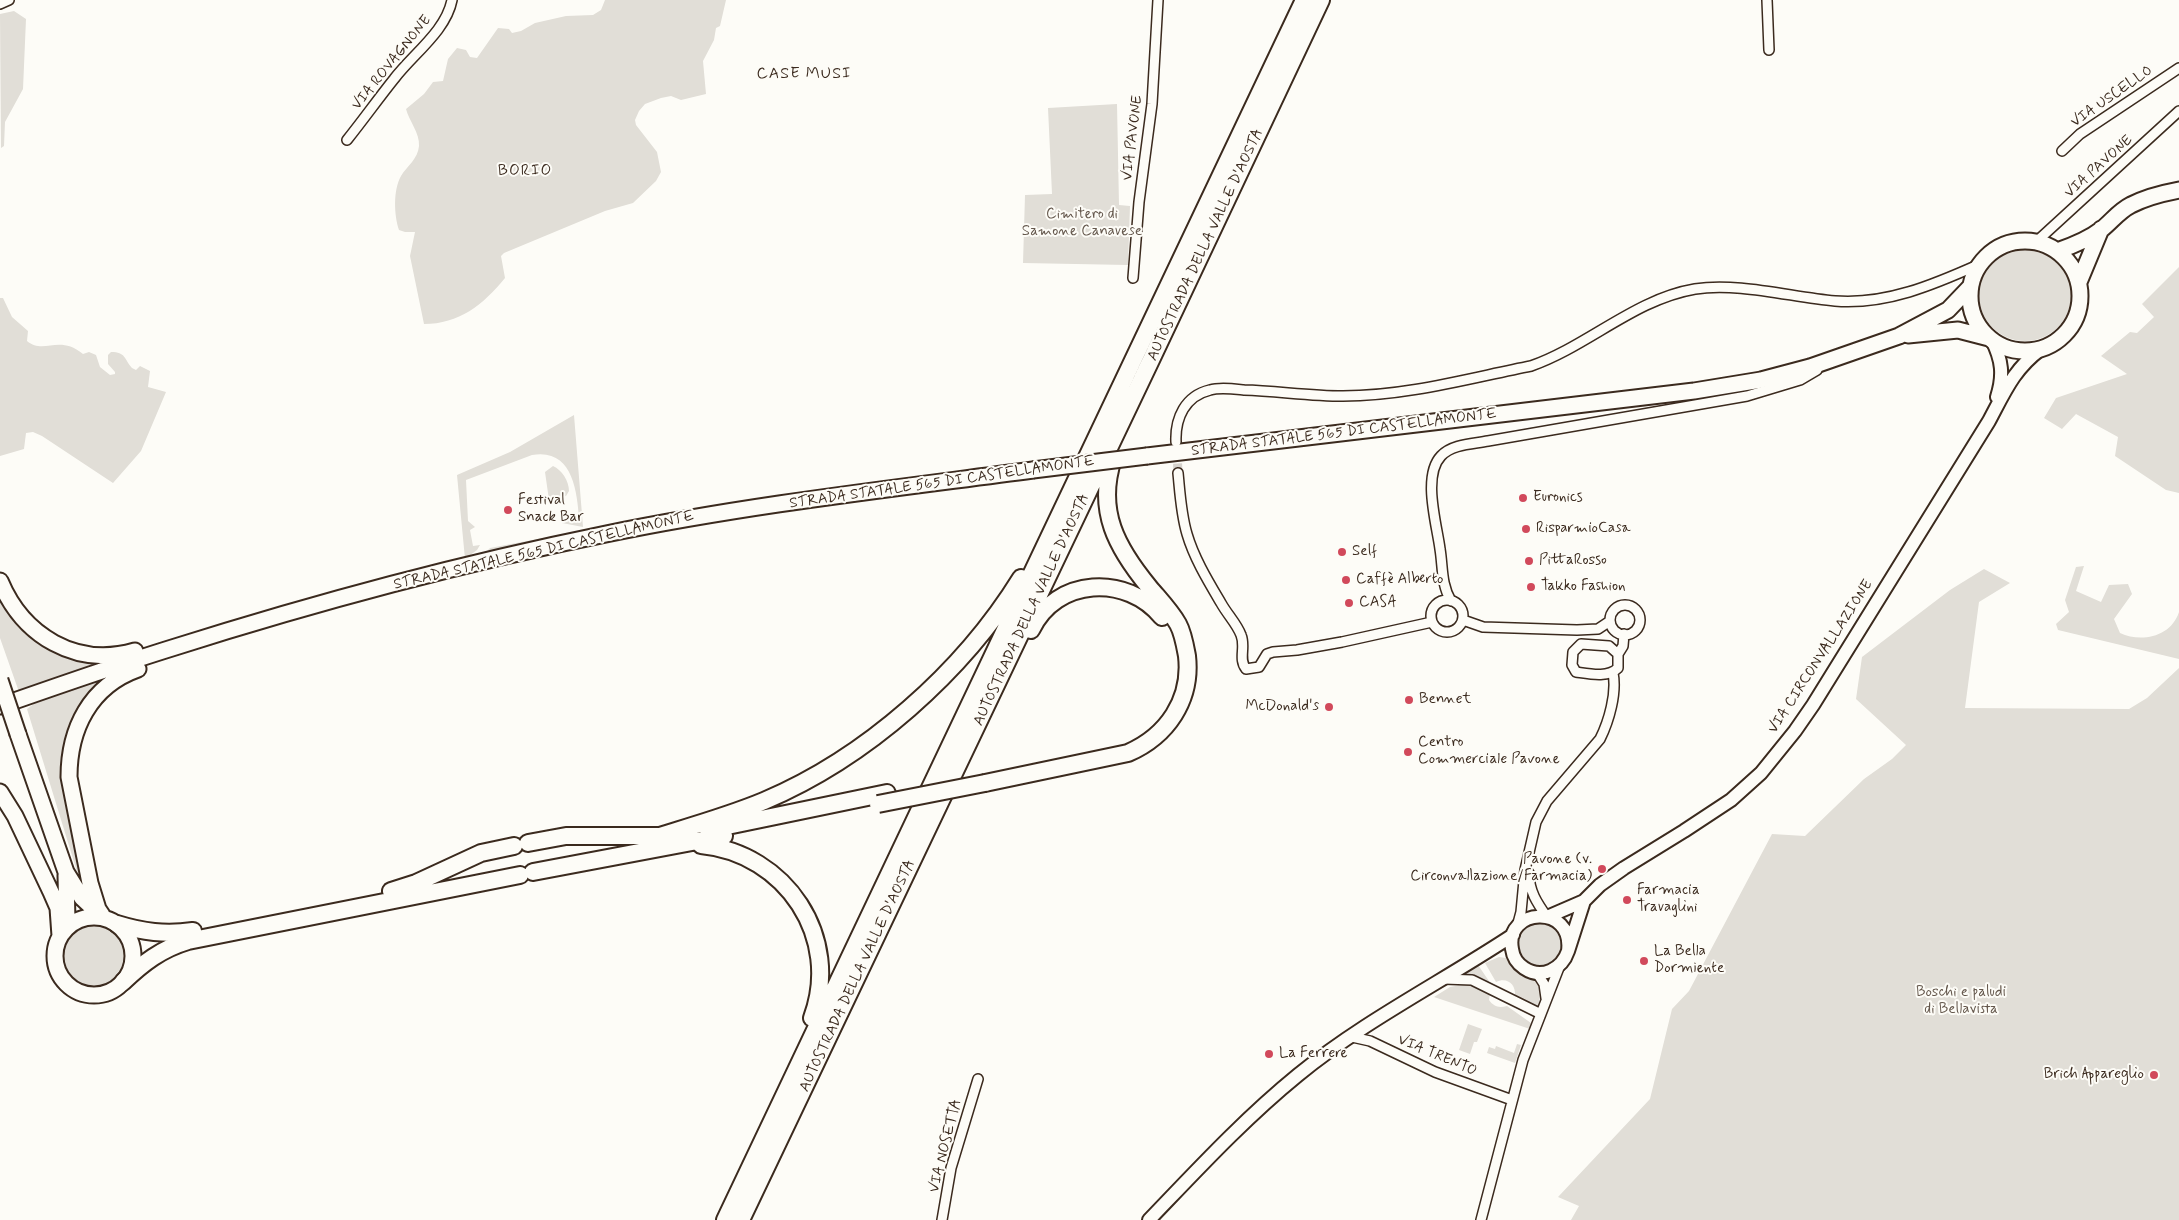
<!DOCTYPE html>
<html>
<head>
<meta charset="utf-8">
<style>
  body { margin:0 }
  canvas { display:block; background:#fdfcf7 }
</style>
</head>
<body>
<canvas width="2179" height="1220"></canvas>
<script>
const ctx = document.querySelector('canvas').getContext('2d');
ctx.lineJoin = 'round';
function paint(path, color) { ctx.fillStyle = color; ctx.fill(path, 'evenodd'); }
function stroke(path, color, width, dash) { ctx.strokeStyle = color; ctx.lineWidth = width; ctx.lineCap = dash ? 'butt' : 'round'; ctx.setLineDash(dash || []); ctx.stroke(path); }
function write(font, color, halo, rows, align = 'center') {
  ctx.font = font + ' Mynerve,sans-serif'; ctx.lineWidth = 4; ctx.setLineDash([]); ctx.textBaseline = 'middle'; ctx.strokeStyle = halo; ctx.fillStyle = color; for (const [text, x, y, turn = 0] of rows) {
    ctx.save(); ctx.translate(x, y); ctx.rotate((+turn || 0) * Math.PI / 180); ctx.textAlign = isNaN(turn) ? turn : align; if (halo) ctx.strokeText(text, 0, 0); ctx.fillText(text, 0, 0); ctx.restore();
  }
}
const green = new Path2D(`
  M605,0H726L720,26L716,28L714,40L703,61L706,94L681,100L671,96L661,98L645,104L639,111L635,120L636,125L657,152L661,172L656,181L633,203L605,211L504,253L501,256L505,278C483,305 459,324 424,324L410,256L415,232H405L399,230C394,215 393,190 401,176C407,166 418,159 419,146C420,133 409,121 406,109L424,94L433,82L443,81L448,59L457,48L466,50L470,57L477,58L498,28L509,29L512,33L521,31L535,23L566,16L593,15L601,10Z
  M14,11L26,19L23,89L5,122L4,146L1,148L0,14Z
  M1117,104L1119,205L1130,206L1128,265L1023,263L1025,195L1052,194L1048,108Z
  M1979 295a46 46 0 1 1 92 0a46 46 0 1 1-92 0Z
  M2179,267V493L2166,490L2115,456L2118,437L2076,414L2062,429L2044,418L2056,398L2127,374L2101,356L2130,332L2137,333L2154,317L2142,304Z
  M0,298H3L12,317L28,331L27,341C44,355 59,334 83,354L89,352L96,355L100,367L110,375L115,374V372L108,364V355L111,352C126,352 124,359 132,368L136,370L140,366L150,371L148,387L166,392L141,451L113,483L42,436L33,432L26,433L24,449L0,456Z
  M574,415L583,527L562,523L579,518C577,490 572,448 532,455L466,480L468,521L475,527L470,530L473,546L480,545L477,550L465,559L457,475L510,452Z
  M553,466C562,470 569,481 569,491L566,496L549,500L545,472Z
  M564,534L565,536L483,555L490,548Z
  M2084,566L2076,591L2101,602L2109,585L2128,584L2132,594L2114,619L2120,633C2141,643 2171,637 2179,612V659L2058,630L2056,624L2069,612L2065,600L2076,567Z
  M1984,569L2010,583L1979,602L1965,708L2129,709L2147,698L2179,668V1220H1571L1579,1206L1558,1197L1650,1099L1672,1009L1689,991L1772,834L1805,836L1864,779L1892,759L1906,745L1856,699L1862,657L1950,590Z
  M0,594L24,626L104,662L19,692L0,638Z
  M102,680L103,683L66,749L84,886L78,875L27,709L35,703Z
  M1517 945a23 23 0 1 1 46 0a23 23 0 1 1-46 0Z
  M62 956a32 32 0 1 1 64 0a32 32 0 1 1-64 0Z
  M1499,957L1506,958L1519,972L1537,981L1541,993L1538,1007L1515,996C1516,984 1507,977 1496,982L1485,963Z
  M1478,965L1491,984L1474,976L1461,975Z
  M1461,985H1472L1490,992L1489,1000C1494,1007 1499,1008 1507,1006L1531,1023L1530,1029L1434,997L1450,987Z
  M1468,1024L1482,1029L1477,1042H1474L1470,1054L1459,1050Z
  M1517,1044L1521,1045L1515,1063L1487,1053L1489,1047L1495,1049L1496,1046L1514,1053Z`);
const minorTunnel = new Path2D(`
  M1177,450L1178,473`);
const minor = new Path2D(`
  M1767,0L1769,50
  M0,4L9,0
  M347,140C363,120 378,99 394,79C413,54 446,31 452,0
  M2062,151L2080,134L2179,68
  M2036,242L2179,111
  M1133,278L1139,202L1152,104L1158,0
  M1176,442C1175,418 1185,396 1210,390C1220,387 1234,389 1244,390C1277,391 1310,396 1343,396C1407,396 1470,378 1531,366C1588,346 1635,299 1695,289C1737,282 1791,297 1835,301C1886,305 1933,285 1980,264
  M1178,473C1180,493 1181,514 1187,534C1194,558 1208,581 1221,603C1227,614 1237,624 1241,635C1246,647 1238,659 1246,669L1259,667L1267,654L1273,652L1297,650L1342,642L1432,622
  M1431 616a16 16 0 1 1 32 0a16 16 0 1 1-32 0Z
  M1451,601C1441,584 1443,567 1440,549C1437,525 1422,476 1441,456C1452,444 1473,444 1488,441L1747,396L1800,380L1817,370
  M1610 620a15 15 0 1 1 30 0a15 15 0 1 1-30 0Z
  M1463,620L1483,627L1577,630L1598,629L1610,621
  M1581,644L1609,646L1618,654V668C1608,678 1590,674 1576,672L1572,665L1573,652Z
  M1618,654L1623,646L1624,634
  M1529,873C1529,891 1537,903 1547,917
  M1517,927L1521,912L1525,870L1536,822L1547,801L1600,739C1609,721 1617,693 1613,673
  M1537,973L1544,984L1546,998
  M1444,979L1472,980L1541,1014
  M1352,1037L1370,1041L1435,1072L1512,1100
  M942,1220L951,1168L978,1079
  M1481,1220L1523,1060L1560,965`);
const secondary = new Path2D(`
  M1992,340C2002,360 2004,375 1997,397
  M1547,917L1584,901L1600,885L1624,868L1684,831L1731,800L1761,773L1795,731L1813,705L1989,421C2005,391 2014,369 2041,349
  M1568,951C1574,903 1504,908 1512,949C1513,957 1518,964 1524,968C1542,980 1562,969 1568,951L1584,901
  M1149,1220C1197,1170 1244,1119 1298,1075C1364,1021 1442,982 1513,935`);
const primary = new Path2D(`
  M1970 296a55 55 0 1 1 110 0a55 55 0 1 1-110 0Z
  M2057,251C2072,246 2089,239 2102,229C2112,221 2119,211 2131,205C2146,197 2163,193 2179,190
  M2079,282L2101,229
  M1908,335L1958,330L1989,338
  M1147,456L1694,391L1761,380L1810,367L1899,336L1948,310L1970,287
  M0,581C23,636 76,668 135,651
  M0,706C57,686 114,666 172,648C314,603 459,564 606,534C747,505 890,489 1033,470
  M18,734L66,872L82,898L98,913
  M0,792L15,816L51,892L58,908L60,936
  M66,875L67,922
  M102,915L98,909L90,883L69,777C69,729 90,686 138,669
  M55 956a39 39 0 1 1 78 0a39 39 0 1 1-78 0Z`);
const motorway = new Path2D(`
  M1031,630C1056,577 1127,574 1162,617
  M985,783L1128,753C1167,736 1192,700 1187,656C1185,645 1183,633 1178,624C1170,610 1159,599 1149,587C1117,548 1096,511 1113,459
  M708,830L887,793
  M656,837C692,826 728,816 764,801C866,758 963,672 1021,578
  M528,843L566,836H667
  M701,845C786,853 842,938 812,1018
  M533,872L724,836
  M391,891L416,883L481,853L514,846
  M117,924C143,932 165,935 193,931
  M123,982C143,963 161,949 188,941L520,875
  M725,1220L1304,0
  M741,1220L1151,360L1321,0`);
const primaryBridge = new Path2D(`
  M1033,470L1147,456
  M0,680L18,734`);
const motorwayBridge = new Path2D(`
  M878,804L985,783`);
const markers = [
  [1523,498,5,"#d1495b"],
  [508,510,5,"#d1495b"],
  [1526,529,5,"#d1495b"],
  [1342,552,5,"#d1495b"],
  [1529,561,5,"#d1495b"],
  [1346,580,5,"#d1495b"],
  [1531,587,5,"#d1495b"],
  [1349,603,5,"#d1495b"],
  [1409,700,5,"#d1495b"],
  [1329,707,5,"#d1495b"],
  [1408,752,5,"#d1495b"],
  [1602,869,5,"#d1495b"],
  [1627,900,5,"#d1495b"],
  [1644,961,5,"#d1495b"],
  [1269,1054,5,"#d1495b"],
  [2154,1075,5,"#d1495b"]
];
const streetNames = [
  ["VIA ROVAGNONE",392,63,-51],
  ["VIA USCELLO",2112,97,-35],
  ["VIA PAVONE",1133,138,-83],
  ["VIA PAVONE",2099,167,-42],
  ["AUTOSTRADA DELLA VALLE D'AOSTA",1206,245,-65],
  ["STRADA STATALE 565 DI CASTELLAMONTE",1344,433,-7],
  ["STRADA STATALE 565 DI CASTELLAMONTE",942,483,-8],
  ["STRADA STATALE 565 DI CASTELLAMONTE",544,551,-13],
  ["AUTOSTRADA DELLA VALLE D'AOSTA",1032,610,-65],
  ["VIA CIRCONVALLAZIONE",1821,657,-57],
  ["AUTOSTRADA DELLA VALLE D'AOSTA",858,976,-65],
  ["VIA TRENTO",1437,1056,23],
  ["VIA NOSETTA",946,1146,-76]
];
const parkNames = [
  ["Cimitero di",1082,215],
  ["Samone Canavese",1082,232],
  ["Boschi e paludi",1961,993],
  ["di Bellavista",1961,1010]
];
const poiNames = [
  ["Euronics",1533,498],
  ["Festival",518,501],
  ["Snack Bar",518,518],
  ["RisparmioCasa",1536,529],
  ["Self",1352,552],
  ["PittaRosso",1539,561],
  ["Caffè Alberto",1356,580],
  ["Takko Fashion",1541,587],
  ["CASA",1359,603],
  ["Bennet",1419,700],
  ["McDonald's",1319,707,"right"],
  ["Centro",1418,743],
  ["Commerciale Pavone",1418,760],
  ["Pavone (v.",1592,860,"right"],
  ["Circonvallazione/Farmacia)",1592,877,"right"],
  ["Farmacia",1637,891],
  ["Travaglini",1637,908],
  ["La Bella",1654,952],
  ["Dormiente",1654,969],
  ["La Ferrere",1279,1054],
  ["Brich Appareglio",2144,1075,"right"]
];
const neighbourhoodNames = [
  ["CASE MUSI",804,75],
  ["BORIO",525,172]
];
paint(green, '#e1ded7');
stroke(minorTunnel, '#d6d2cc', 9, [9, 4.5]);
stroke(minor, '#3b2a1e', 12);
stroke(secondary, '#3b2a1e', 16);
stroke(primary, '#3b2a1e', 19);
stroke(motorway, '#3b2a1e', 20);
stroke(minor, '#fdfcf7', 9);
stroke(secondary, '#fdfcf7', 12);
stroke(primary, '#fdfcf7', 15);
stroke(motorway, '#fdfcf7', 16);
stroke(primaryBridge, '#3b2a1e', 19, []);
stroke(motorwayBridge, '#3b2a1e', 20, []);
stroke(primaryBridge, '#fdfcf7', 15);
stroke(motorwayBridge, '#fdfcf7', 16);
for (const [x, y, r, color] of markers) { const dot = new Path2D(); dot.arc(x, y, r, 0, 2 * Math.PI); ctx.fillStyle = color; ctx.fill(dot); stroke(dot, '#fdfcf7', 2); }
write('15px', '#3b2a1e', '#fdfcf7', streetNames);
write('15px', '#64574c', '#fdfcf7', parkNames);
write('15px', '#3b2a1e', '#fdfcf7', poiNames, 'left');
ctx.letterSpacing = '1px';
write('16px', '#3b2a1e', '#fdfcf7', neighbourhoodNames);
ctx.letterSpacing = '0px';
</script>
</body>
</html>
